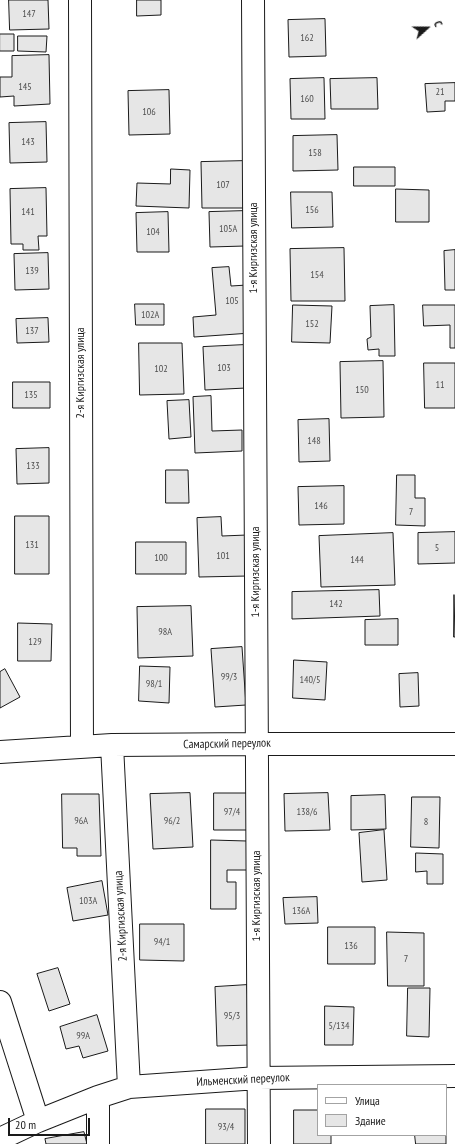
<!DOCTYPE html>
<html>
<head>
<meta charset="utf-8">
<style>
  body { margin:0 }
  #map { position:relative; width:455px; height:1144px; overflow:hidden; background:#fff; font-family:"PT Sans Narrow",sans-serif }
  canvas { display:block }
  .legend { position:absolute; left:317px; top:1084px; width:130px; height:52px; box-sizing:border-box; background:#fff; border:1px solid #a3a3a3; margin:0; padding:5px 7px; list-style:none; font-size:12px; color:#1a1a1a }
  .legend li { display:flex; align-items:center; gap:8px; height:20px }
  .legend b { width:20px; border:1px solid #a3a3a3 }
  .north { position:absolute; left:407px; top:8px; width:40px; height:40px; -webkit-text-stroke:3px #fff; paint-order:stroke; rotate:69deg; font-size:11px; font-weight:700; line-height:16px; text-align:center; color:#1a1a1a }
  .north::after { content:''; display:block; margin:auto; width:14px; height:18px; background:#1a1a1a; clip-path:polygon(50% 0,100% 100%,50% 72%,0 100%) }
  .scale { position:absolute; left:8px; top:1118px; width:82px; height:18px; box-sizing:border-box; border:2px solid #1a1a1a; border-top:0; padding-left:5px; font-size:12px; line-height:14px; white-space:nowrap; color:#1a1a1a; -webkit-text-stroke:3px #fff; paint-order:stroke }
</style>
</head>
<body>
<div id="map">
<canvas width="455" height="1144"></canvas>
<ul class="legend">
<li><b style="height:5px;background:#fff"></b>Улица</li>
<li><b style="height:11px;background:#e6e6e6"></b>Здание</li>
</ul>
<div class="north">С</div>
<div class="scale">20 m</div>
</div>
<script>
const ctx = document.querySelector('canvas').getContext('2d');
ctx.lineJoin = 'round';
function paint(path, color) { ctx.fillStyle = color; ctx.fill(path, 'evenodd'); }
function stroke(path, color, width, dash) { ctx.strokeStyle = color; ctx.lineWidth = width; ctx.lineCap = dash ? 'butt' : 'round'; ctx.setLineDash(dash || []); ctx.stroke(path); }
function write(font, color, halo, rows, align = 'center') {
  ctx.font = font + ' "PT Sans Narrow",sans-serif'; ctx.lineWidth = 3; ctx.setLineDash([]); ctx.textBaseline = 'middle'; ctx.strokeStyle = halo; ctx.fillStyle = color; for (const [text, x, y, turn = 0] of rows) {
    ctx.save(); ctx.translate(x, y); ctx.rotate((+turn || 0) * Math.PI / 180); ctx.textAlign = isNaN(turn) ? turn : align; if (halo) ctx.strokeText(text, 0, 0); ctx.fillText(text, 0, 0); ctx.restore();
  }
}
const building = new Path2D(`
  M9,0H48L49,29L10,30Z
  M137,0H161V15L137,16Z
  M325,19L326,56L289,57L288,20Z
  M0,34H14V51H0Z
  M18,36H47L46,52L18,51Z
  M49,55L50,104L14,106V96L0,97V77H12V56Z
  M324,78L325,119H291L290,79Z
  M377,78L378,109H331L330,79Z
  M455,83V101H445V111L427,112L425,84Z
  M169,90L170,134L129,135L128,91Z
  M46,122L47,162L10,163L9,123Z
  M337,135L338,170L293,171V136Z
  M245,161L246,208H202L201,162Z
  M354,167H395V186H354Z
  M171,169L190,170L189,208L136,206L137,183L170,184Z
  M46,188L47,236H38L39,250H23V244H11L10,189Z
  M396,189L429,190V222H396Z
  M291,192H332L333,227L292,228Z
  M245,211V246L210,247L209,212Z
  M168,212L169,252H137L136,213Z
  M344,248L345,301H291L290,249Z
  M455,250V290H445L444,251Z
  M48,253L49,289L15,290L14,254Z
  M229,267L231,286L247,285L251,333L194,337L193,317L216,315L212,268Z
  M135,304H164V325H136Z
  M293,305L332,306L330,343L292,342Z
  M394,305L395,356H379V349L368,350L367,339L371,337L370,306Z
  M423,305H455V348H450V325L424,326Z
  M48,318L49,342L17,343L16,319Z
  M139,343H182L184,394L140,395Z
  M244,345L246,388L205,390L203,347Z
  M383,361L384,417L341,418L340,362Z
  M424,363H455V408H425Z
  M13,382H50V408H13Z
  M211,396L212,431L242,430V451L195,453L193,397Z
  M189,400L191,437L169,439L167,401Z
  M329,419L330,461L299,462L298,420Z
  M49,448V483L17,484L16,449Z
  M166,470H188L189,503H166Z
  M397,475H415V498H425V526L396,525Z
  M344,486V524L299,525L298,487Z
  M15,516H49V574H15Z
  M221,517L222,536L247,535L248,576L199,577L197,518Z
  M455,532V563L418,564V533Z
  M393,533L395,585L321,587L319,536Z
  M136,542H186V574H136Z
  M379,590L380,616L292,619V592Z
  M454,595L455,637H454Z
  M191,606L193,656L138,658L137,607Z
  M398,619V645H365V620Z
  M18,623L52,624L51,661H18Z
  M242,647L246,705L215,707L211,649Z
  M294,660L327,662L325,700L293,698Z
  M140,666L170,667L169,703L139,701Z
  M5,669L20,697L0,708V672Z
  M418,673L419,706L400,707L399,674Z
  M190,793L193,847L153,849L150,794Z
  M214,793H249V830H214Z
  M328,793L330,830L285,831L284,794Z
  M62,794H99L101,856H77V848H63Z
  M385,795L386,829L351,830V796Z
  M412,797H440L439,848L411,847Z
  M384,830L387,880L362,882L359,833Z
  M211,840L247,841V870H227V882H236V909H211Z
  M416,853L443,854V884H427V871L416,872Z
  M102,881L108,915L73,921L67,888Z
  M317,897L318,923L285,924L283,898Z
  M140,924H184V961L140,960Z
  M328,927H375V964H328Z
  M387,932L424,933V986H388Z
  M58,968L70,1004L49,1011L37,974Z
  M247,985L250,1045L217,1046L215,987Z
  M408,988H430L429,1037L407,1036Z
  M325,1006L354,1007L353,1045H325Z
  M97,1015L108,1051L83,1058L79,1046L66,1049L60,1027Z
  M206,1109H245V1144H206Z
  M294,1110H318V1135H331V1144H294Z
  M84,1132L87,1144H46L45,1139Z
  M415,1135H446V1144H416Z`);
const minor = new Path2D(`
  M80,0L82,746
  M253,0L259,1144
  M112,745L129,1087
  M0,752L112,745L257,744H455
  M0,1002L38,1121
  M0,1139L38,1121L98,1097L129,1087L258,1078L455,1076
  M98,1144V1097`);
const numberNames = [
  ["147",29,14],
  ["162",307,38],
  ["145",25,87],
  ["21",440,92],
  ["160",307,99],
  ["106",149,112],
  ["143",28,142],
  ["158",315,153],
  ["107",223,185],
  ["156",312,210],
  ["141",28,212],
  ["105А",228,229],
  ["104",153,232],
  ["139",32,271],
  ["154",317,275],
  ["105",232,301],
  ["102А",150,315],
  ["152",312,324],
  ["137",32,331],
  ["103",224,368],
  ["102",161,369],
  ["11",440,385],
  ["150",362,390],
  ["135",31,395],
  ["148",314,441],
  ["133",33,466],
  ["146",321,506],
  ["7",411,512],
  ["131",32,545],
  ["5",437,548],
  ["101",223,556],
  ["100",161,558],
  ["144",357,560],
  ["142",336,604],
  ["98А",165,632],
  ["129",35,642],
  ["99/3",229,677],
  ["140/5",310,680],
  ["98/1",154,684],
  ["97/4",232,812],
  ["138/6",307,812],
  ["96А",81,821],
  ["96/2",172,821],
  ["8",426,822],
  ["103А",88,901],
  ["136А",301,911],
  ["94/1",162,942],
  ["136",351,946],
  ["7",406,959],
  ["95/3",232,1016],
  ["5/134",339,1026],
  ["99А",83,1036],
  ["93/4",226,1127]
];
const streetNames = [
  ["1-я Киргизская улица",254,248,-90],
  ["2-я Киргизская улица",81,373,-90],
  ["1-я Киргизская улица",256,572,-90],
  ["Самарский переулок",227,744,-1],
  ["1-я Киргизская улица",257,896,-90],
  ["2-я Киргизская улица",121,916,-93],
  ["Ильменский переулок",243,1080,-3]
];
paint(building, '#e6e6e6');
stroke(building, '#1a1a1a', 1);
stroke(minor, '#1a1a1a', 24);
stroke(minor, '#fff', 22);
write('10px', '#4d4d4d', null, numberNames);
write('12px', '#1a1a1a', '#fff', streetNames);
</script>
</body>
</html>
